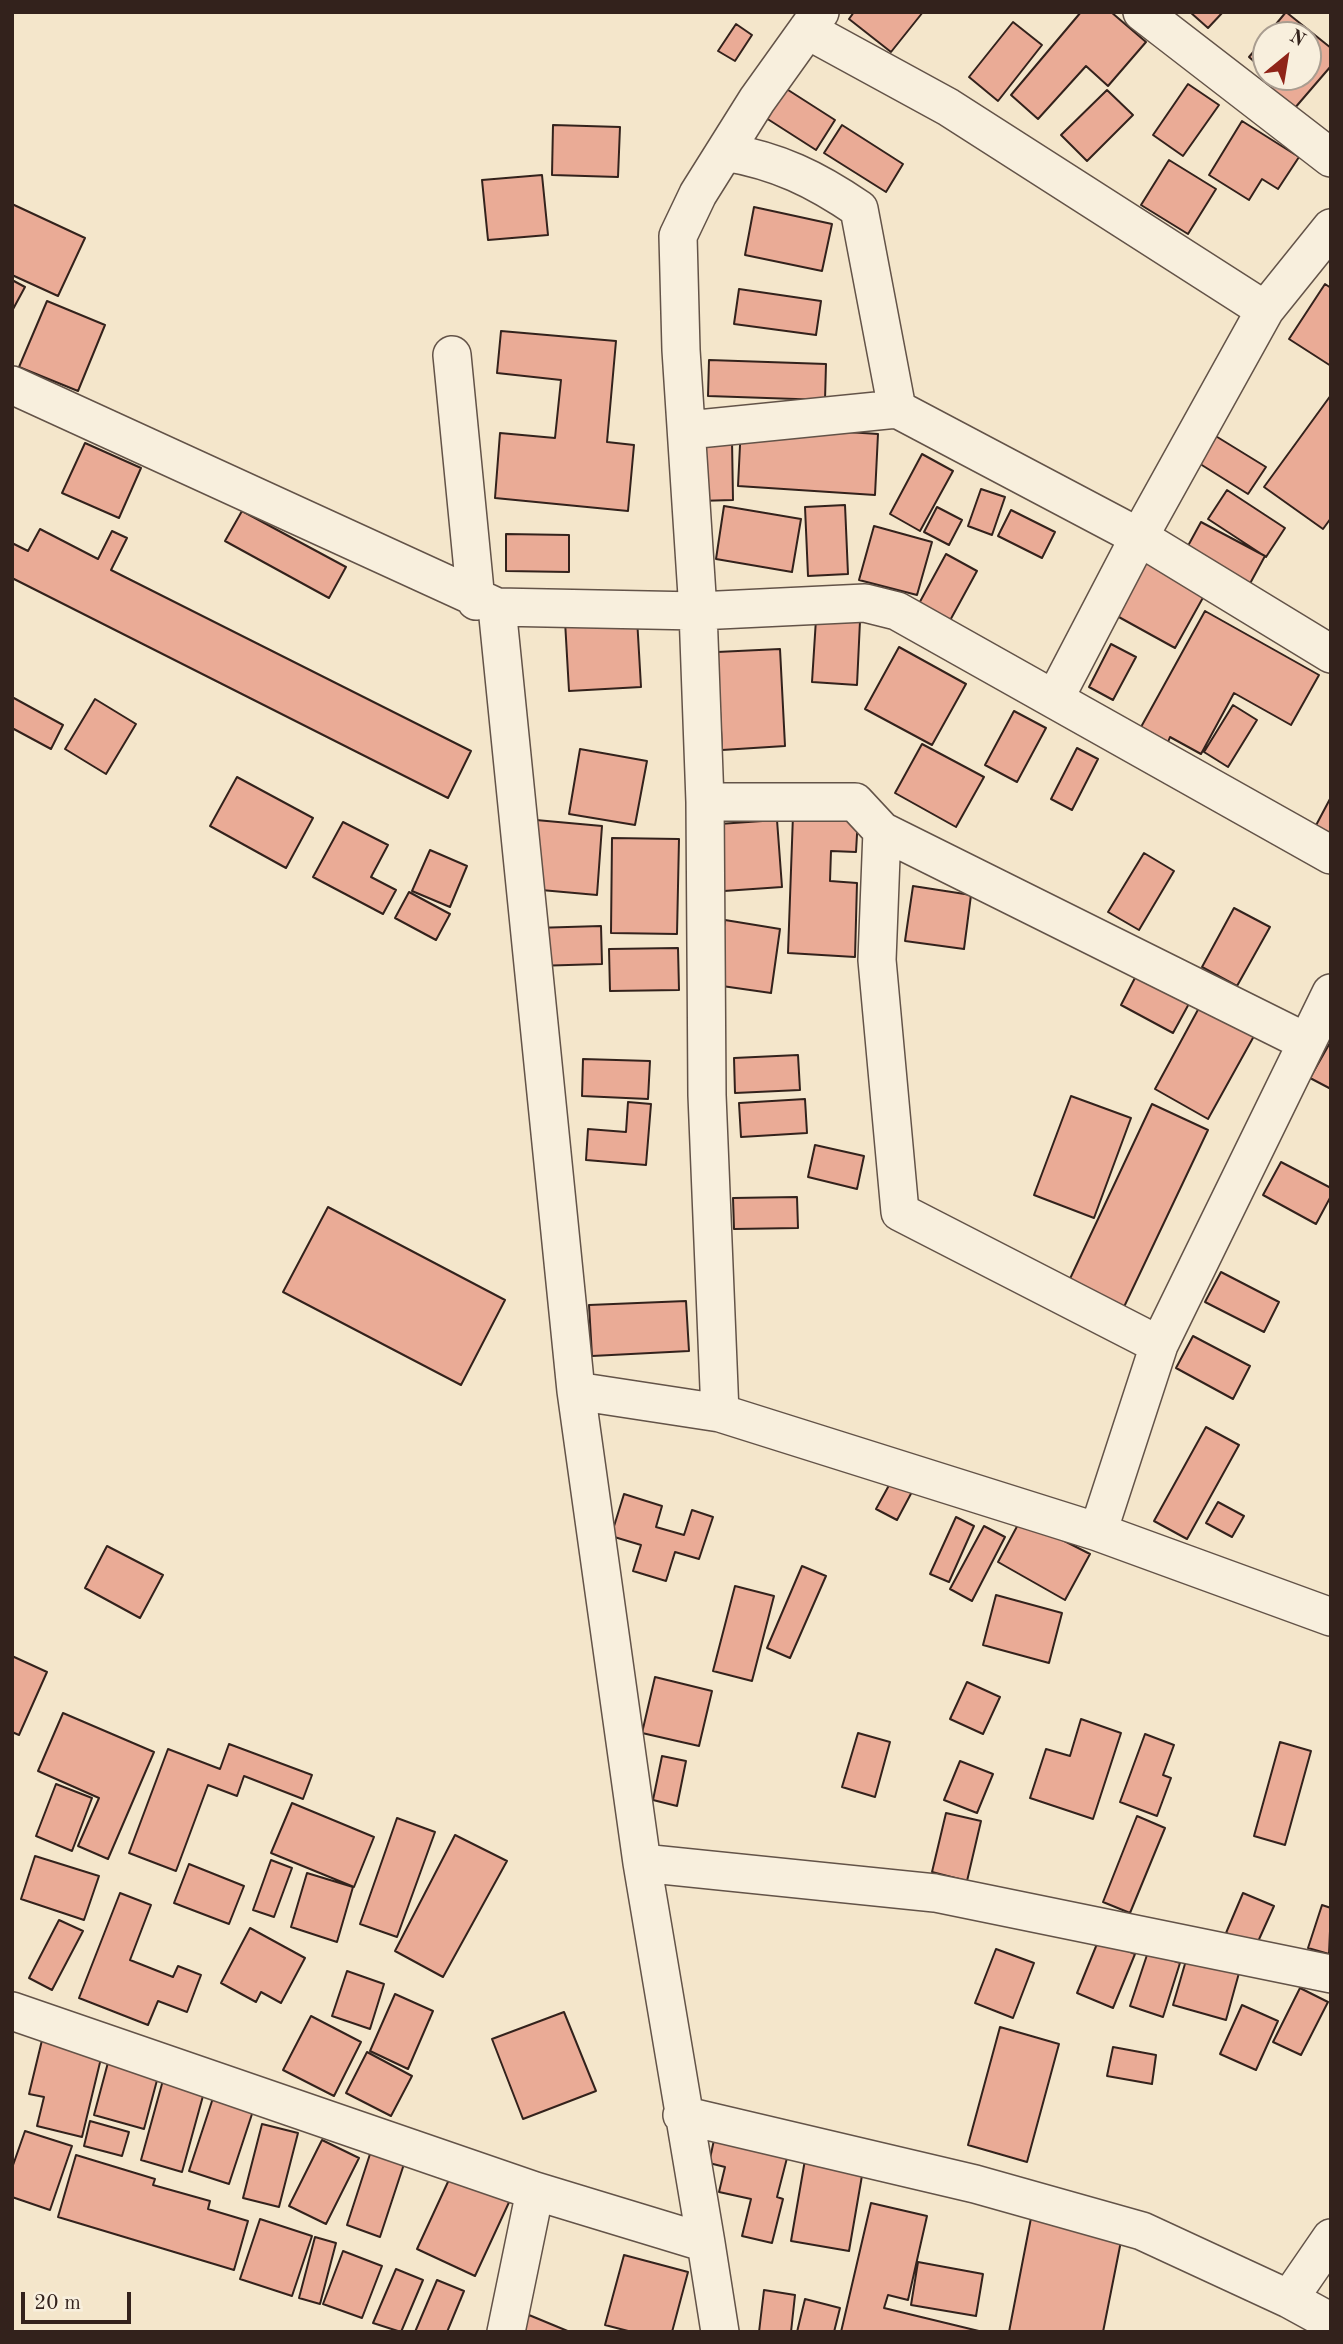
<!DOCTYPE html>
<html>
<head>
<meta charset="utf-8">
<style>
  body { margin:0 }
  #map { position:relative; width:1343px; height:2344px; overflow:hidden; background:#f4e6cb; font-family:"Old Standard TT",serif }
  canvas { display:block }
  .frame { position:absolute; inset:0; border:14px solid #33221c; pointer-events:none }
  .north { position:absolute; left:1252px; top:21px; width:70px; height:70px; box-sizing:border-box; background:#f8efdd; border:2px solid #a99d90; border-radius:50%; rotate:30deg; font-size:19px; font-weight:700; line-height:28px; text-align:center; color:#33221c }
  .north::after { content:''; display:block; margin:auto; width:24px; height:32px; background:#8f2418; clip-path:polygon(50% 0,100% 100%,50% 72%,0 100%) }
  .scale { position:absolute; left:21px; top:2292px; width:110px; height:32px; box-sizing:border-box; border:4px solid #33221c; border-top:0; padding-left:9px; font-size:21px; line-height:24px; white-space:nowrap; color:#33221c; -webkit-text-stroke:5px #f8efdd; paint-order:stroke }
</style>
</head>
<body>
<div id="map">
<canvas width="1343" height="2344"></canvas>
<div class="frame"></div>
<div class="north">N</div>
<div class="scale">20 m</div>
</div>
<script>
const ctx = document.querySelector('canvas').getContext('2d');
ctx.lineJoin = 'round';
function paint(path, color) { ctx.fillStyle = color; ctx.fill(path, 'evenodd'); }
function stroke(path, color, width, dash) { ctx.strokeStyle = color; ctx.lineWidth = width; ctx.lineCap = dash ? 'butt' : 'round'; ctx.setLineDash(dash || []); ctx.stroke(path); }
const building = new Path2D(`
  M854,12H923L891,52L849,19Z
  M1081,12H1111L1146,42L1108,86L1086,66L1038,119L1011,95Z
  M1190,12H1223L1208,28Z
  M1286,12L1331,48V66L1294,109L1267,86L1272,77H1308V35H1267Z
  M1013,22L1042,45L998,101L969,77Z
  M736,24L752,35L735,61L718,51Z
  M1266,37V72L1249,57Z
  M1188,84L1219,105L1183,156L1153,135Z
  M785,88L835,120L816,150L766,118Z
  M1107,90L1133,115L1087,161L1061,135Z
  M1242,121L1299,157L1278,189L1262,179L1249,200L1209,175Z
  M553,125L620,127L618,177L552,175Z
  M842,125L903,164L886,192L824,153Z
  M1169,160L1216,189L1188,234L1141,205Z
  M542,175L548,235L488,240L482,180Z
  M12,204L85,238L58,296L12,275Z
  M754,207L832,224L822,271L745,255Z
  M12,280L25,287L12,311Z
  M1325,284L1331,288V366L1289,339Z
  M739,289L821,301L816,335L734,324Z
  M47,301L105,325L78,391L19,367Z
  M501,331L616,341L607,442L634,445L628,511L495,498L500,433L555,438L561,380L497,373Z
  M709,360L826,364L825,400L708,396Z
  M1331,395V518L1323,529L1264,487Z
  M741,425L878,434L875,495L738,486Z
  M1214,435L1266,467L1248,494L1197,462Z
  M698,440H732L733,500L698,501Z
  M85,443L141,468L119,518L62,493Z
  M922,454L953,471L920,531L890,514Z
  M981,489L1005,497L992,535L968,526Z
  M1227,490L1285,528L1266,557L1208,519Z
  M845,505L848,574L808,576L805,507Z
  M724,506L801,519L792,572L716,559Z
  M937,507L962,520L949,545L924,532Z
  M1011,510L1055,532L1042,558L998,536Z
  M242,511L346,567L329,598L225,541Z
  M1201,522L1265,556L1247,589L1183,555Z
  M874,526L932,542L917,595L859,580Z
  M40,529L98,559L112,531L127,538L111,570L471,751L448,798L12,578V543L28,551Z
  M506,534L569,535V572L506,571Z
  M946,554L977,571L947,626L916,609Z
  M1146,562L1205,594L1175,648L1117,616Z
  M1205,611L1319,675L1291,725L1234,693L1201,754L1170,737L1168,742L1141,727Z
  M637,618L641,687L569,691L565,621Z
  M816,619L860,621L857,685L812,682Z
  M1111,644L1136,657L1113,700L1089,687Z
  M899,647L966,684L932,745L865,709Z
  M780,649L785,746L722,750L717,652Z
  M12,697L63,725L51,749L12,728Z
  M95,699L136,724L106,774L65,749Z
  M1233,705L1257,720L1228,767L1204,752Z
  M1014,711L1046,728L1017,782L985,765Z
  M922,744L984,777L956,827L895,793Z
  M1077,748L1098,759L1072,810L1051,799Z
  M580,749L647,761L635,825L569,814Z
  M237,777L313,818L286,868L210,826Z
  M1331,797V841L1313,831Z
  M793,815L858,817L856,852L831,851L830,881L857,883L855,957L788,953Z
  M536,820L602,826L597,895L530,889Z
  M777,820L782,887L724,891L719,824Z
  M343,822L388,845L371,877L396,890L383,914L313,877Z
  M612,838L679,839L677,934L611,933Z
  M430,850L467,866L450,907L412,891Z
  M1144,853L1174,871L1139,930L1108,912Z
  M913,886L971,895L964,949L905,941Z
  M409,892L450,914L436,940L395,918Z
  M1234,908L1270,927L1237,986L1202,967Z
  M725,920L780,929L771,993L715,985Z
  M601,926L602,964L535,966L534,928Z
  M678,948L679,990L610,991L609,949Z
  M1138,972L1191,1000L1173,1033L1121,1005Z
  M1200,1006L1254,1036L1208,1119L1155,1089Z
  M1331,1041V1089L1310,1078Z
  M798,1055L800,1090L735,1093L734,1058Z
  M583,1059L650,1061L648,1099L582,1096Z
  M1071,1096L1131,1118L1094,1218L1034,1195Z
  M805,1099L807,1133L741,1137L739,1103Z
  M628,1102L651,1104L646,1165L586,1160L588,1129L626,1132Z
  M1152,1104L1208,1130L1123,1309L1068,1283Z
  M815,1145L864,1156L857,1189L808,1177Z
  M1281,1162L1331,1188V1196L1316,1224L1263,1195Z
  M797,1197L798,1228L734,1229L733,1198Z
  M328,1207L505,1300L461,1385L283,1292Z
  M1221,1272L1279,1302L1264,1332L1205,1302Z
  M686,1301L689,1351L592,1356L589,1305Z
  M1193,1336L1250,1366L1233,1399L1176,1368Z
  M1206,1427L1239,1445L1187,1539L1154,1521Z
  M893,1478L914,1488L897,1520L876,1509Z
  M624,1494L662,1506L656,1527L684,1535L692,1510L713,1517L699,1559L675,1552L666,1581L633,1571L641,1545L611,1536Z
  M1218,1502L1244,1516L1232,1537L1206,1523Z
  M956,1517L974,1526L949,1582L930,1574Z
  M1021,1519L1090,1554L1065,1600L998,1562Z
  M984,1526L1005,1537L972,1601L950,1589Z
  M107,1546L163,1575L140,1618L85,1588Z
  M802,1566L826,1576L790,1658L767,1648Z
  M735,1586L774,1596L752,1681L713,1671Z
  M996,1595L1062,1613L1049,1663L983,1645Z
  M12,1656L47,1672L19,1735L12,1732Z
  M655,1677L712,1691L699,1746L642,1733Z
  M967,1682L1000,1697L983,1734L950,1719Z
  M63,1713L154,1752L108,1859L78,1846L99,1798L38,1771Z
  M1081,1719L1121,1733L1093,1819L1030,1798L1046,1749L1070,1756Z
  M858,1733L890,1742L875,1797L842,1787Z
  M1145,1734L1174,1745L1163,1775L1171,1778L1157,1816L1120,1802Z
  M1280,1742L1311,1751L1285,1845L1254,1836Z
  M229,1744L312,1775L303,1799L244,1776L237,1796L208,1785L176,1871L129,1853L168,1749L220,1769Z
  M662,1756L686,1761L677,1806L653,1800Z
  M960,1761L993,1774L977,1813L944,1800Z
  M56,1784L92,1798L72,1851L36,1836Z
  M292,1803L374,1837L354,1887L271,1853Z
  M946,1813L981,1821L967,1881L932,1872Z
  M1137,1816L1165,1828L1130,1913L1103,1902Z
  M397,1818L435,1832L397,1937L360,1924Z
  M455,1835L507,1861L443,1977L395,1951Z
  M35,1856L99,1876L84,1920L21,1899Z
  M271,1860L292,1868L274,1917L253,1910Z
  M189,1864L244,1886L229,1924L174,1903Z
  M307,1873L353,1887L337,1942L291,1927Z
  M120,1893L151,1905L130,1960L173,1977L178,1966L201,1975L187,2012L158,2001L148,2025L79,1998Z
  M1243,1893L1274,1906L1256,1946L1226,1933Z
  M1322,1905L1331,1908L1329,1954L1308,1948Z
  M59,1920L83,1931L52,1990L29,1978Z
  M250,1928L305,1958L281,2003L261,1992L256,2002L221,1983Z
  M1099,1939L1135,1954L1113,2008L1077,1993Z
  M996,1949L1034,1963L1013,2018L975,2003Z
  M1148,1952L1180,1963L1163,2017L1130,2006Z
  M1187,1957L1239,1973L1226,2020L1173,2005Z
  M347,1971L384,1984L370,2029L332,2016Z
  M1300,1988L1328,2002L1301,2055L1273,2042Z
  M395,1994L433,2011L408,2069L370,2051Z
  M1242,2005L1278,2021L1256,2070L1220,2054Z
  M564,2012L596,2091L523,2119L492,2039Z
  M311,2016L361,2042L334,2096L283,2070Z
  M1000,2027L1059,2044L1027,2162L968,2145Z
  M43,2036L103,2050L82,2137L37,2126L44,2097L29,2094Z
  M1113,2047L1156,2055L1152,2084L1107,2076Z
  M367,2052L412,2076L391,2116L346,2093Z
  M110,2055L160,2069L144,2129L94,2115Z
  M165,2073L206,2085L182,2172L141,2160Z
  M213,2098L253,2111L229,2184L189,2171Z
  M90,2121L129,2132L122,2156L84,2146Z
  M262,2124L298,2133L279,2207L243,2198Z
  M25,2131L72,2146L50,2210L12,2197V2168Z
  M322,2140L359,2158L326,2224L289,2206Z
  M714,2140L787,2158L777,2197L783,2199L772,2243L742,2236L751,2199L719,2192L725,2167L709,2163Z
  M371,2151L405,2161L380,2237L347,2225Z
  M806,2154L864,2164L849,2251L791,2241Z
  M76,2155L155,2179L153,2185L210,2201L208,2209L248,2221L234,2270L58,2217Z
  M453,2171L511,2198L475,2276L417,2249Z
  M871,2203L927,2216L908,2300L888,2295L884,2308L983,2332H841Z
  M1031,2218L1122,2236L1103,2332H1009Z
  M260,2219L312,2236L292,2296L240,2279Z
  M315,2237L336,2243L320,2304L299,2298Z
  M343,2251L382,2266L362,2318L323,2304Z
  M624,2255L688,2272L672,2332H632L605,2325Z
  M918,2262L983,2274L976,2316L911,2305Z
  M396,2269L423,2280L401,2332L373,2323Z
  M437,2280L464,2291L447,2332H415Z
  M764,2290L795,2295L791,2332H743H759Z
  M805,2299L840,2308L834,2332H797Z
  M529,2315L570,2332H522Z`);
const minor = new Path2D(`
  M1142,12L1331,158
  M807,30L948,107L1265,310
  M725,152C778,161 815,179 859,209L897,409
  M452,355L476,601
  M12,385L497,607L698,611L865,603L897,611L1331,855
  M688,430L897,409L1139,537L1331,654
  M497,607L576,1391L720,1413L1098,1532L1159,1345L1331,993
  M1055,698L1139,537L1265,310L1331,228
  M705,802H855L882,831L1306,1042
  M882,831L877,960L900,1212L1159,1345
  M576,1391L642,1863L706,2243
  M720,1413L707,1095L705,802L698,611L681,350L678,236L698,194L757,100L820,12
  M1098,1532L1331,1617
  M642,1863L935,1893L1331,1974
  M12,2011L535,2191L506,2332
  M682,2115L975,2184L1142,2231L1289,2299L1331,2322
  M535,2191L706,2243L720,2332
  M1289,2299L1331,2238`);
paint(building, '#eaab96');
stroke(building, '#33221c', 2);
stroke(minor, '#635348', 40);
stroke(minor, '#f8efdd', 37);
</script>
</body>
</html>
